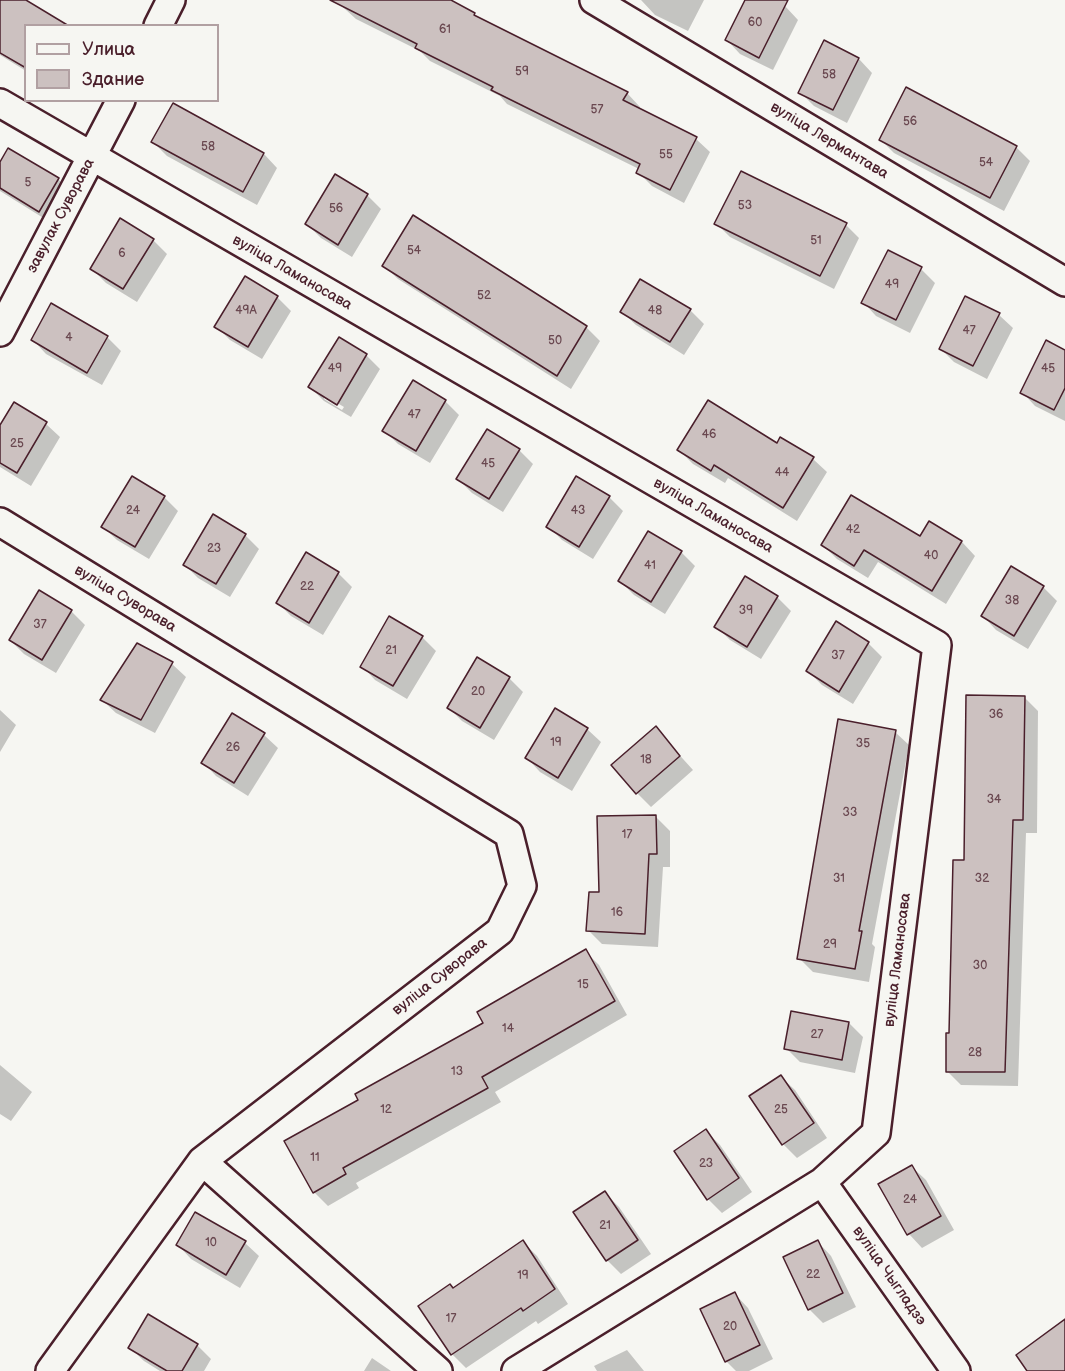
<!DOCTYPE html>
<html>
<head>
<meta charset="utf-8">
<style>
  body { margin:0 }
  #map { position:relative; width:1065px; height:1371px; overflow:hidden; background:#f6f6f2; font-family:"Balsamiq Sans",sans-serif }
  canvas { display:block }
  .legend { position:absolute; left:24px; top:24px; width:195px; height:78px; box-sizing:border-box; background:#f6f6f2; border:2px solid #b1a0a2; margin:0; padding:8px 10px; list-style:none; font-size:18px; color:#4a1f2b }
  .legend li { display:flex; align-items:center; gap:12px; height:30px }
  .legend b { width:30px; border:2px solid #b1a0a2 }
</style>
</head>
<body>
<div id="map">
<canvas width="1065" height="1371"></canvas>
<ul class="legend">
<li><b style="height:8px;background:#f6f6f2"></b>Улица</li>
<li><b style="height:16px;background:#ccc1c0"></b>Здание</li>
</ul>
</div>
<script>
const ctx = document.querySelector('canvas').getContext('2d');
ctx.lineJoin = 'round';
function paint(path, color) { ctx.fillStyle = color; ctx.fill(path, 'evenodd'); }
function stroke(path, color, width, dash) { ctx.strokeStyle = color; ctx.lineWidth = width; ctx.lineCap = dash ? 'butt' : 'round'; ctx.setLineDash(dash || []); ctx.stroke(path); }
function write(font, color, halo, rows, align = 'center') {
  ctx.font = font + ' "Balsamiq Sans",sans-serif'; ctx.lineWidth = 6; ctx.setLineDash([]); ctx.textBaseline = 'middle'; ctx.strokeStyle = halo; ctx.fillStyle = color; for (const [text, x, y, turn = 0] of rows) {
    ctx.save(); ctx.translate(x, y); ctx.rotate((+turn || 0) * Math.PI / 180); ctx.textAlign = isNaN(turn) ? turn : align; if (halo) ctx.strokeText(text, 0, 0); ctx.fillText(text, 0, 0); ctx.restore();
  }
}
const shadow = new Path2D(`
  M0,0H26V71L0,55Z
  M335,0H447L474,14L482,21L627,93L640,107L639,110L696,139L710,152L684,203L652,186L638,172L639,169L507,104L500,96L430,61L420,51L356,19Z
  M641,0H704L688,31L655,15Z
  M747,0H772L785,6L798,20L773,70L740,54L727,40Z
  M825,42L859,59L872,73L847,123L814,106L800,92Z
  M174,105L264,154L277,168L257,205L167,156L153,142Z
  M881,140L1016,147L1030,161L1004,211L894,153Z
  M0,165L58,179L72,193L53,224L0,191Z
  M367,195L381,209L352,257L321,238L307,224Z
  M716,223L846,225L859,238L834,289L730,237Z
  M153,240L167,254L137,302L106,283L92,269Z
  M888,252L921,269L935,283L910,333L876,316L863,302Z
  M384,266L586,327L600,341L571,389L398,279Z
  M246,278L277,297L291,311L262,359L230,340L216,326Z
  M690,310L704,324L684,355L636,325L622,312Z
  M999,315L1013,328L987,379L954,362L940,348Z
  M107,337L121,351L102,385L46,354L33,340Z
  M1065,351V421L1035,406L1022,392Z
  M366,355L380,369L351,417L324,401L310,387ZM324,395L344,407L342,410L324,399Z
  M414,382L445,401L459,415L430,463L398,444L384,430Z
  M14,404L46,424L60,437L31,486L0,467V428Z
  M778,445L813,459L827,472L797,521L728,478L725,483L693,464L679,450Z
  M519,450L533,464L503,512L472,493L458,479Z
  M132,478L164,497L178,511L149,559L117,540L103,527Z
  M609,497L623,511L593,559L562,540L548,526Z
  M930,523L962,542L975,556L946,604L878,562L868,578L837,559L823,545L920,538Z
  M245,535L259,549L230,597L198,578L184,564Z
  M681,552L695,566L665,614L634,595L620,581Z
  M338,573L352,587L323,635L291,616L278,603Z
  M1043,587L1057,601L1028,649L996,630L983,616Z
  M777,597L791,611L761,659L730,640L716,626Z
  M71,611L85,625L56,673L24,654L10,640Z
  M422,637L436,651L407,699L375,680L362,666Z
  M868,643L882,657L853,704L822,685L808,671Z
  M137,645L172,664L186,677L155,733L116,713L102,700Z
  M477,659L509,678L523,692L494,740L462,721L448,707Z
  M1024,697L1038,711L1037,833H1026L1018,1086L961,1085L947,1071L965,861Z
  M0,710L16,725L0,752Z
  M233,715L264,735L278,748L248,796L216,776L203,762Z
  M655,728L693,770L651,807L637,793Z
  M587,729L601,742L572,791L540,772L527,758Z
  M895,732L909,745L872,944L875,947L869,982L813,972L799,958Z
  M656,817L670,831V867H663L658,947L602,944L588,930L600,894Z
  M585,951L599,965L627,1015L495,1092L501,1102L356,1183L359,1188L328,1206L314,1192L360,1100L485,1024Z
  M849,1023L863,1037L855,1073L800,1062L786,1048Z
  M0,1065L32,1092L11,1121L0,1114Z
  M781,1077L795,1090L827,1138L797,1158L783,1144L751,1097Z
  M706,1131L720,1145L752,1192L722,1213L708,1199Z
  M912,1167L926,1180L954,1230L922,1248L909,1234Z
  M605,1193L619,1207L651,1254L621,1274L607,1260L575,1213Z
  M523,1242L537,1256L568,1304L538,1324L536,1321L466,1368L452,1354L453,1289Z
  M818,1242L831,1256L856,1307L823,1323L809,1309Z
  M245,1243L259,1256L240,1288L191,1259L178,1245Z
  M735,1294L748,1308L773,1359L749,1371H736L726,1361Z
  M148,1316L197,1345L211,1359L204,1371H160L144,1361L130,1348Z
  M627,1350L644,1371H597L594,1366Z
  M372,1358L391,1371H364Z`);
const building = new Path2D(`
  M0,0H26L69,26H26V68L0,53Z
  M330,0H451L475,13L474,15L628,92L623,100L697,137L670,190L636,173L640,164L491,90L493,87L415,48L417,44Z
  M745,0H788L759,58L725,40Z
  M824,40L859,58L833,110L798,93Z
  M906,87L1017,146L990,198L879,140Z
  M173,103L264,153L243,192L151,142Z
  M8,148L59,178L39,212L0,188V162Z
  M741,171L847,223L820,276L714,224Z
  M335,174L368,194L338,245L305,224Z
  M413,215L587,326L557,376L382,266Z
  M120,218L154,239L123,289L90,269Z
  M888,250L922,267L896,320L861,303Z
  M245,276L278,296L248,347L214,327Z
  M640,279L691,309L670,342L620,312Z
  M965,296L1000,313L973,366L939,349Z
  M51,303L108,336L87,373L31,340Z
  M339,337L367,354L337,405L308,387Z
  M1046,340L1065,350V388L1054,410L1020,393Z
  M413,380L446,400L416,451L382,431Z
  M708,400L777,443L780,437L814,457L783,508L714,465L711,471L677,450Z
  M14,402L47,422L17,473L0,463V425Z
  M487,429L520,449L489,499L456,479Z
  M132,476L165,496L135,547L101,527Z
  M576,476L610,496L579,547L546,527Z
  M851,495L920,536L929,521L962,541L932,591L864,550L854,566L821,545Z
  M213,514L246,534L216,584L183,565Z
  M648,531L682,551L651,602L618,581Z
  M306,552L339,572L309,623L276,603Z
  M1011,566L1044,586L1014,636L981,616Z
  M745,576L778,596L747,647L714,627Z
  M39,590L72,610L42,660L9,640Z
  M389,616L423,636L393,686L360,667Z
  M836,621L869,642L839,692L806,671Z
  M137,643L173,662L141,720L100,700Z
  M477,657L510,677L480,728L447,708Z
  M966,695L1025,696L1023,820H1013L1005,1072H946V1033H949L953,860H964Z
  M555,708L588,728L558,778L525,758Z
  M232,713L265,733L234,783L201,763Z
  M838,719L896,730L859,931H862L855,969L797,959Z
  M656,726L680,756L636,794L611,765Z
  M656,815L657,854H649L645,934L586,931L589,892H599L597,816Z
  M586,949L615,1001L482,1077L488,1088L343,1168L346,1174L313,1193L284,1141L358,1100L355,1094L483,1023L477,1012Z
  M791,1011L849,1022L842,1060L784,1049Z
  M781,1075L814,1123L782,1145L749,1096Z
  M706,1129L739,1178L707,1200L674,1151Z
  M912,1165L941,1216L907,1235L878,1184Z
  M605,1191L638,1240L606,1261L573,1212Z
  M195,1212L246,1241L226,1275L176,1245Z
  M523,1240L555,1289L523,1311L521,1308L451,1355L418,1306L450,1284L453,1288Z
  M818,1240L843,1293L808,1310L783,1257Z
  M735,1292L760,1345L725,1362L700,1309Z
  M148,1314L198,1344L182,1371H167L128,1348Z
  M1065,1319V1371H1027L1016,1355Z`);
const minor = new Path2D(`
  M594,0L1065,282
  M158,26L171,0
  M0,103L937,645L876,1133L822,1182L516,1371
  M0,332L121,100
  M0,522L509,834L522,886L500,931L202,1161L50,1371
  M202,1161L438,1371
  M822,1182L956,1371`);
const numberNames = [
  ["60",755,23],
  ["61",445,30],
  ["59",522,72],
  ["58",829,75],
  ["57",597,110],
  ["56",910,122],
  ["58",208,147],
  ["55",666,155],
  ["54",986,163],
  ["5",28,183],
  ["53",745,206],
  ["56",336,209],
  ["51",816,241],
  ["54",414,251],
  ["6",122,254],
  ["49",892,285],
  ["52",484,296],
  ["49А",246,311],
  ["48",655,311],
  ["47",969,331],
  ["4",69,338],
  ["50",555,341],
  ["49",335,369],
  ["45",1048,369],
  ["47",414,415],
  ["46",709,435],
  ["25",17,444],
  ["45",488,464],
  ["44",782,473],
  ["24",133,511],
  ["43",578,511],
  ["42",853,530],
  ["23",214,549],
  ["40",931,556],
  ["41",650,566],
  ["22",307,587],
  ["38",1012,601],
  ["39",746,611],
  ["37",40,625],
  ["21",391,651],
  ["37",838,656],
  ["20",478,692],
  ["36",996,715],
  ["19",556,743],
  ["35",863,744],
  ["26",233,748],
  ["18",646,760],
  ["34",994,800],
  ["33",850,813],
  ["17",627,835],
  ["31",839,879],
  ["32",982,879],
  ["16",617,913],
  ["29",830,945],
  ["30",980,966],
  ["15",583,985],
  ["14",508,1029],
  ["27",817,1035],
  ["28",975,1053],
  ["13",457,1072],
  ["12",386,1110],
  ["25",781,1110],
  ["11",315,1158],
  ["23",706,1164],
  ["24",910,1200],
  ["21",605,1226],
  ["10",211,1243],
  ["22",813,1275],
  ["19",523,1276],
  ["17",451,1319],
  ["20",730,1327]
];
const streetNames = [
  ["вуліца Лермантава",829,141,31],
  ["завулак Суворава",61,216,-62],
  ["вуліца Ламаносава",292,273,30],
  ["вуліца Ламаносава",713,516,30],
  ["вуліца Суворава",125,599,31],
  ["вуліца Ламаносава",898,960,-83],
  ["вуліца Суворава",440,977,-38],
  ["вуліца Чыгладзэ",889,1276,55]
];
paint(shadow, '#0003');
paint(building, '#ccc1c0');
stroke(building, '#4a1f2b', 1.5);
stroke(minor, '#4a1f2b', 32);
stroke(minor, '#f6f6f2', 27);
write('12px', '#6a4850', null, numberNames);
write('15px', '#4a1f2b', '#f6f6f2', streetNames);
</script>
</body>
</html>
